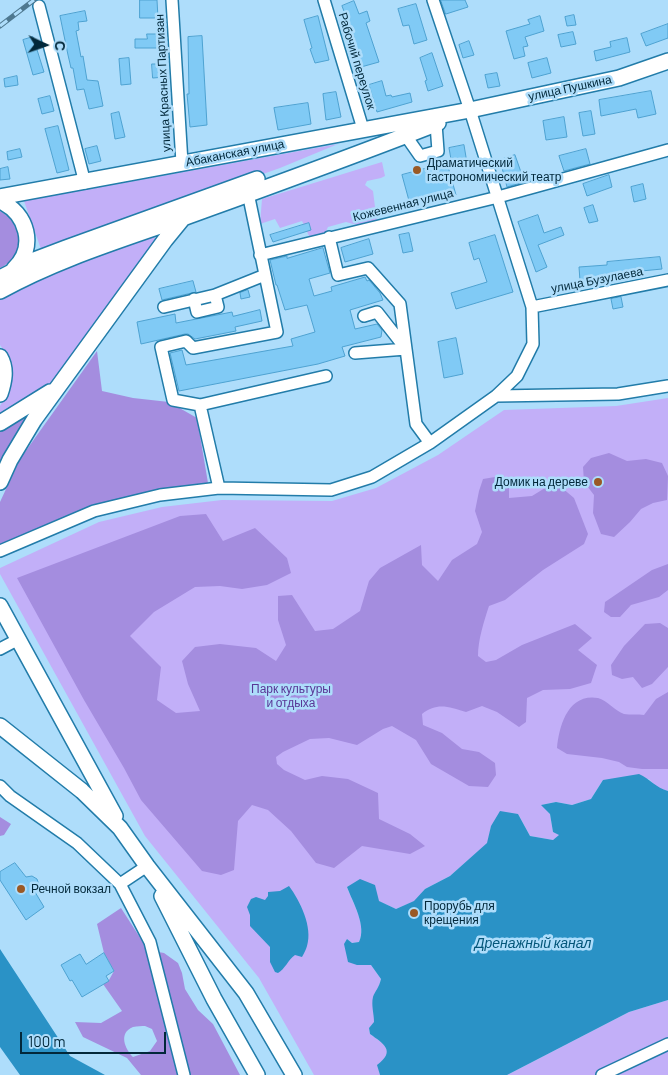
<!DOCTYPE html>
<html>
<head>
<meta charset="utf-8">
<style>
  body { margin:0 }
  #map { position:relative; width:668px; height:1075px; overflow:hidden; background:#aeddfb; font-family:Barlow,sans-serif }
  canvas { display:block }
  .north { position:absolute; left:20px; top:20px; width:50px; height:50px; -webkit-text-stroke:4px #aeddfb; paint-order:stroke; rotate:93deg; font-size:14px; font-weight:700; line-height:20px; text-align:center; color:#02283a }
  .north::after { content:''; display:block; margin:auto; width:18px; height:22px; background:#02283a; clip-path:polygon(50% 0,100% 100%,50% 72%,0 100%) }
  .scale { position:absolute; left:20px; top:1032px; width:146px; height:22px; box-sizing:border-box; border:2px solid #02283a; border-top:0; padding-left:6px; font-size:15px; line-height:18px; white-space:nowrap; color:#02283a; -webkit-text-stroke:4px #aeddfb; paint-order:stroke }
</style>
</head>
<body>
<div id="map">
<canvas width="668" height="1075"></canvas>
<div class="north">С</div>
<div class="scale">100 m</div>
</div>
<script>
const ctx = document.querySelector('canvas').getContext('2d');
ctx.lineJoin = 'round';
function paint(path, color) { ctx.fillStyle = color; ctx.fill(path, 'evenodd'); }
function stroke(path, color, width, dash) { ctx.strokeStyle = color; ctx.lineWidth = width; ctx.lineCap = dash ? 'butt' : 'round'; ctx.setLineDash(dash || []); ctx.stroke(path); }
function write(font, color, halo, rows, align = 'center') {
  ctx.font = font + ' Barlow,sans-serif'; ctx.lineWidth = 5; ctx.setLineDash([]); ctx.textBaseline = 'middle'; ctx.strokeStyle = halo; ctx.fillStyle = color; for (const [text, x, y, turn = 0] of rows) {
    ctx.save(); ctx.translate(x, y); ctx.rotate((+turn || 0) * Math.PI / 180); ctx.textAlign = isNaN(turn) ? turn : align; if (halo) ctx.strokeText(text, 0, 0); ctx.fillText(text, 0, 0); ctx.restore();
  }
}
const green = new Path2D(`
  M338,144L280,168L42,252L24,201Z
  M382,162L385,176L381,178L367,181L365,185L373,191L377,223L365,227L346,222L328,227L323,237L310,238L302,221L280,228L275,219L260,224L262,199Z
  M152,236L160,240L49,386L0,419V406L4,399L5,352L0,345V298L47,276Z
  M668,398V791L657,788L649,779L603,780L591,799L572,805L556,802L542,805L550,814L553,832L560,835L553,840L530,836L518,814L491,826L488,843L450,876L425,889L415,901L396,909L347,887C353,904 367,925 359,942L352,943L347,939L357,965H371L381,979L373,1006L375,1022L369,1028L370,1034C384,1044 396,1050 378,1065L380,1075H314L259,978L145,836L0,574V568L99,522L162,507L222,500L332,501L376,488L438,455L504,410L616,406Z
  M668,1000V1075H507L629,1012Z`);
const forest = new Path2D(`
  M0,211C24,224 25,257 0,268Z
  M97,351L102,391L133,398L169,402L197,418L208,483L128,497L0,548V502L20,459Z
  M23,414L30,421L0,475V427Z
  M609,453L627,461L646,459L662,463L668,476L667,500L653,503L641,509L630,522L614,537L601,534L593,513L594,495L584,482L583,467L591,458Z
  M495,477L509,482V498L532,496L545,488L561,487L574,498L588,534L584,544L543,570L505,600L489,606C484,621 478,640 478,656L486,662L496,660L522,645L575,624L592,638L578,650L597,665L591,683L570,689L543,690L527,698L526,722L519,727L497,712L482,706L466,712C449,707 437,702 422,714L423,725L442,733L462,749L479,752L495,763L496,775L488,787L469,786L431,764L416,740L392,726L383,729L357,745L329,738L310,739L283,752L276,757L277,764L284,770L305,780L322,776L348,779L378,793L379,819L410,834L425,846L410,854L362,846L334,868L316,863L291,831L268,810L252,805L238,821L234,870L221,875L202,871L141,800L124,768L84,700L17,578L180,516L206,514L223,541L255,528L287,558L291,573L267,585L242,589L220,586L195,587L154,612L130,636L161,667L157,700L176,713L200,711L188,684L182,661L195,647L220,644L256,648L276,661L286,645L278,620V596L292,595L315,631L333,629L360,611L369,581L380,568L421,545L422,565L438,581L452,560L477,544L482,532L475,511L479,491L483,479Z
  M668,564V590L659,597L631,605L620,617H611L604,612L605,602L652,570Z
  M660,623L668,628V667L652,684L642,688L633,677L622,679L612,675L611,665L624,646L645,624Z
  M668,692V769H642L627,767L619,762L602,758L567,754L557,748C559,726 568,693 598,698C607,700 615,711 624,714C630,715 638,714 644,715L656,699Z
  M0,817L11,824L4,835L0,836Z
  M121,908L148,950L164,953L178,963L182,973L185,989L198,1010L213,1024L240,1075H141L127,1058L83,1037L75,1022L101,1023L122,1011L103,984L109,980L114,971L104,953L97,924ZM145,1026L152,1029L157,1041L150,1051L133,1057C125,1049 118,1033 133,1027C137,1026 142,1026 145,1026Z`);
const water = new Path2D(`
  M639,774C650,779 656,788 668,791V1000L629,1012L507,1075H380L377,1065C396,1051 384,1044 370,1034L369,1028L374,1022C374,1014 371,1005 373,997C375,991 379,988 381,979L371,965H357L348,962L344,944L347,939L352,943L359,942C367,926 353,903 347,887L360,879L375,885L379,901L396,909L414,901L425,889L450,876L487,843L491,826L500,811L518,814L530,836L553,840L559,835L553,832L550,814L541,805L556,802L572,805L591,799L603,780Z
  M289,886C300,901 313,927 307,946C306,950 304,953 302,957L295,955C288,960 285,969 278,973L275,972L270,962V947L250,926V915L247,907L251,899L256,897L265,900L268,896V892L280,891Z
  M0,949L70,1056L105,1075H20L0,1047Z`);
const building = new Path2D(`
  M140,0H157L158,18H140Z
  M441,0H465L468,7L446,14Z
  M354,1L359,14L367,11L370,21L366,23L379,62L361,67L353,40H355L342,6Z
  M416,4L427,40L414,44L409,25L403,26L398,9Z
  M85,11L87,21L78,22L79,30L76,31L81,57L83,56L87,80L98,81L103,106L89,109L84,89L77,90L73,68H71L68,55L60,16Z
  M574,15L576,25L567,26L565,17Z
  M318,16L329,60L315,63L310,49L312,48L304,20Z
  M540,16L544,31L525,37L528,46L523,47L525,56L514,59L506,31L530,24L528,20Z
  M668,24V38L646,46L641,34Z
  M573,32L576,44L561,47L558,35Z
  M147,34H161L162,48H135V39H147Z
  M202,36L207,125L190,127L187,94H189L188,37Z
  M33,37L44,72L33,75L23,40Z
  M627,38L630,52L596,61L594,51L611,47L610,42Z
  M469,41L474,55L463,58L459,45Z
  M432,53L443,86L428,91L425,81L427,80L420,58Z
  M129,58L131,84L121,85L119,59Z
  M547,58L551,73L532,78L528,63Z
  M152,64H164L165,77L153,78Z
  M497,73L500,86L488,88L485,75Z
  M17,76L18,85L5,87L4,79Z
  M382,81L386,96L391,95L392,97L410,93L412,102L377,112L369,85Z
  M651,91L656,114L638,118L636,109L601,116L599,100Z
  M336,92L341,117L326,120L323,94Z
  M50,96L54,111L42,114L38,99Z
  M308,103L311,124L278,130L274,108Z
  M591,111L595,134L583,136L579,113Z
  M119,112L125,137L115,139L111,114Z
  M564,117L567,137L546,140L543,121Z
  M58,126L69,170L57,173L45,129Z
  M464,145L467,163L452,165L449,148Z
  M97,146L101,161L89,164L85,149Z
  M20,149L22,157L8,160L7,152Z
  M586,149L590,164L564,171L559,156Z
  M515,155L522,175L532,172L534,179L507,187L500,160Z
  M447,163L456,195L440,199L439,195L417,201L419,207L411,208L402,175Z
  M8,167L10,179L0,180V169Z
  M609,175L612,187L587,196L583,184Z
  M643,184L646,199L634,202L631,187Z
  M593,205L598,221L589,223L584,208Z
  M538,215L544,233L561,227L564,235L538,245L547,267L536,272L518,222Z
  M309,223L311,230L273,242L270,235Z
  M409,233L413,251L403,253L399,235Z
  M495,235L513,292L456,309L451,293L487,282L479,258L474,260L469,243Z
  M369,239L373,254L345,262L341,248Z
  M323,248L330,273L309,279L314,296L332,291L331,287L365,277L367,281L369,280L380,293L383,300L350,310L355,329L377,324L382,330L381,337L342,347L345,356L318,364L179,391L170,353L182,350L186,365L293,346L291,339L315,332L307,305L285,310L277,285H276L270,260L287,256V258Z
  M660,257L662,269L631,272V275L601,276V279L580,281L579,267L607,265V262Z
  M193,281L196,292L162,300L159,289Z
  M248,290L250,297L241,299L240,293Z
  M621,297L623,307L613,309L611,299Z
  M260,310L262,321L235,327L236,331L195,339L188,334H185L141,344L137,322L175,314L176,323L232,312L233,316Z
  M456,338L463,374L444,378L438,342Z
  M15,863L26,877L32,876L37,879L39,885L35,892L44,907L26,920L0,880V872Z
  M104,953L114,971L106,976L109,981L82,997L72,980L70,981L61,965L80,954L86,964Z`);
const minor = new Path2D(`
  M172,0L182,163
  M324,0L363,129
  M39,6L85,183
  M406,136L420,156L438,151L436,124
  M329,237L338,275L368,268L400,304L416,424L430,443
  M260,255L498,197L668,150
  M194,299L197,312L218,307L215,295
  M164,307L215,295L265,275
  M532,307L668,280
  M355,353L406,349L377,312L364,316
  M496,396L618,394L668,386
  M200,405L173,400L161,347L186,341L193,348L277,332L248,193
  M219,488L200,405L326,376
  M0,551L94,511L160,495L219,488L331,490L372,477L430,443L496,396L517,376L533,344L532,307L470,110L433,0
  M0,649L17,640
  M0,786L10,796L77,843L120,884L147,866
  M120,884L150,942L184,1075
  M602,1075L668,1044`);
const major = new Path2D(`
  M0,197L470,110L619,78L668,61
  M0,201C27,213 37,247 14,269
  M0,278L37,259L66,248L257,179
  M0,291C58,259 121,240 183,218C268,187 354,156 438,123
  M0,357C7,369 4,382 0,394
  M0,423L50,392
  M0,482L10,460L34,420L165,240L183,218
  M0,606L115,816
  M0,726L82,791L120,828L147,866L246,993L294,1075
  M162,896L214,999L257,1075`);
const rail = new Path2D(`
  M0,26L34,0`);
const markers = [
  [417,170,5,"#9a5925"],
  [598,482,5,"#9a5925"],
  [21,889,5,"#9a5925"],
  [414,913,5,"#9a5925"]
];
const streetNames = [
  ["Рабочий переулок",357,61,73],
  ["улица Красных Партизан",163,83,-93],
  ["улица Пушкина",570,88,-12],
  ["Абаканская улица",235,153,-11],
  ["Кожевенная улица",403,205,-14],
  ["улица Бузулаева",597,280,-11]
];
const poiNames = [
  ["Драматический",427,163],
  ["гастрономический театр",427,177],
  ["Домик на дереве",588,482,"right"],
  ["Речной вокзал",31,889],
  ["Прорубь для",424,906],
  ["крещения",424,920]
];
const parkNames = [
  ["Парк культуры",291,689],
  ["и отдыха",291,703]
];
const waterNames = [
  ["Дренажный канал",533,943]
];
paint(green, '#c2aff8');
paint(forest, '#a48ddf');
paint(water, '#2a92c6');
paint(building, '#80caf5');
stroke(building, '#4ea2d1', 1);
stroke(minor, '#227ca9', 14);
stroke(major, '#227ca9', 18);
stroke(minor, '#fff', 11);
stroke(major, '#fff', 15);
stroke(rail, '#4e7890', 5);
stroke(rail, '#aeddfb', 3, [9]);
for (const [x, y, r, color] of markers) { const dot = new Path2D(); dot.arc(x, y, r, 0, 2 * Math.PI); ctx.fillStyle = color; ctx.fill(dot); stroke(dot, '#aeddfb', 2); }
write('12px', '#02283a', '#aeddfb', streetNames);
write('12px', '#02283a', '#aeddfb', poiNames, 'left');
write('12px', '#593796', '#aeddfb', parkNames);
write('italic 14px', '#045679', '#aeddfb', waterNames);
</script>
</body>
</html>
